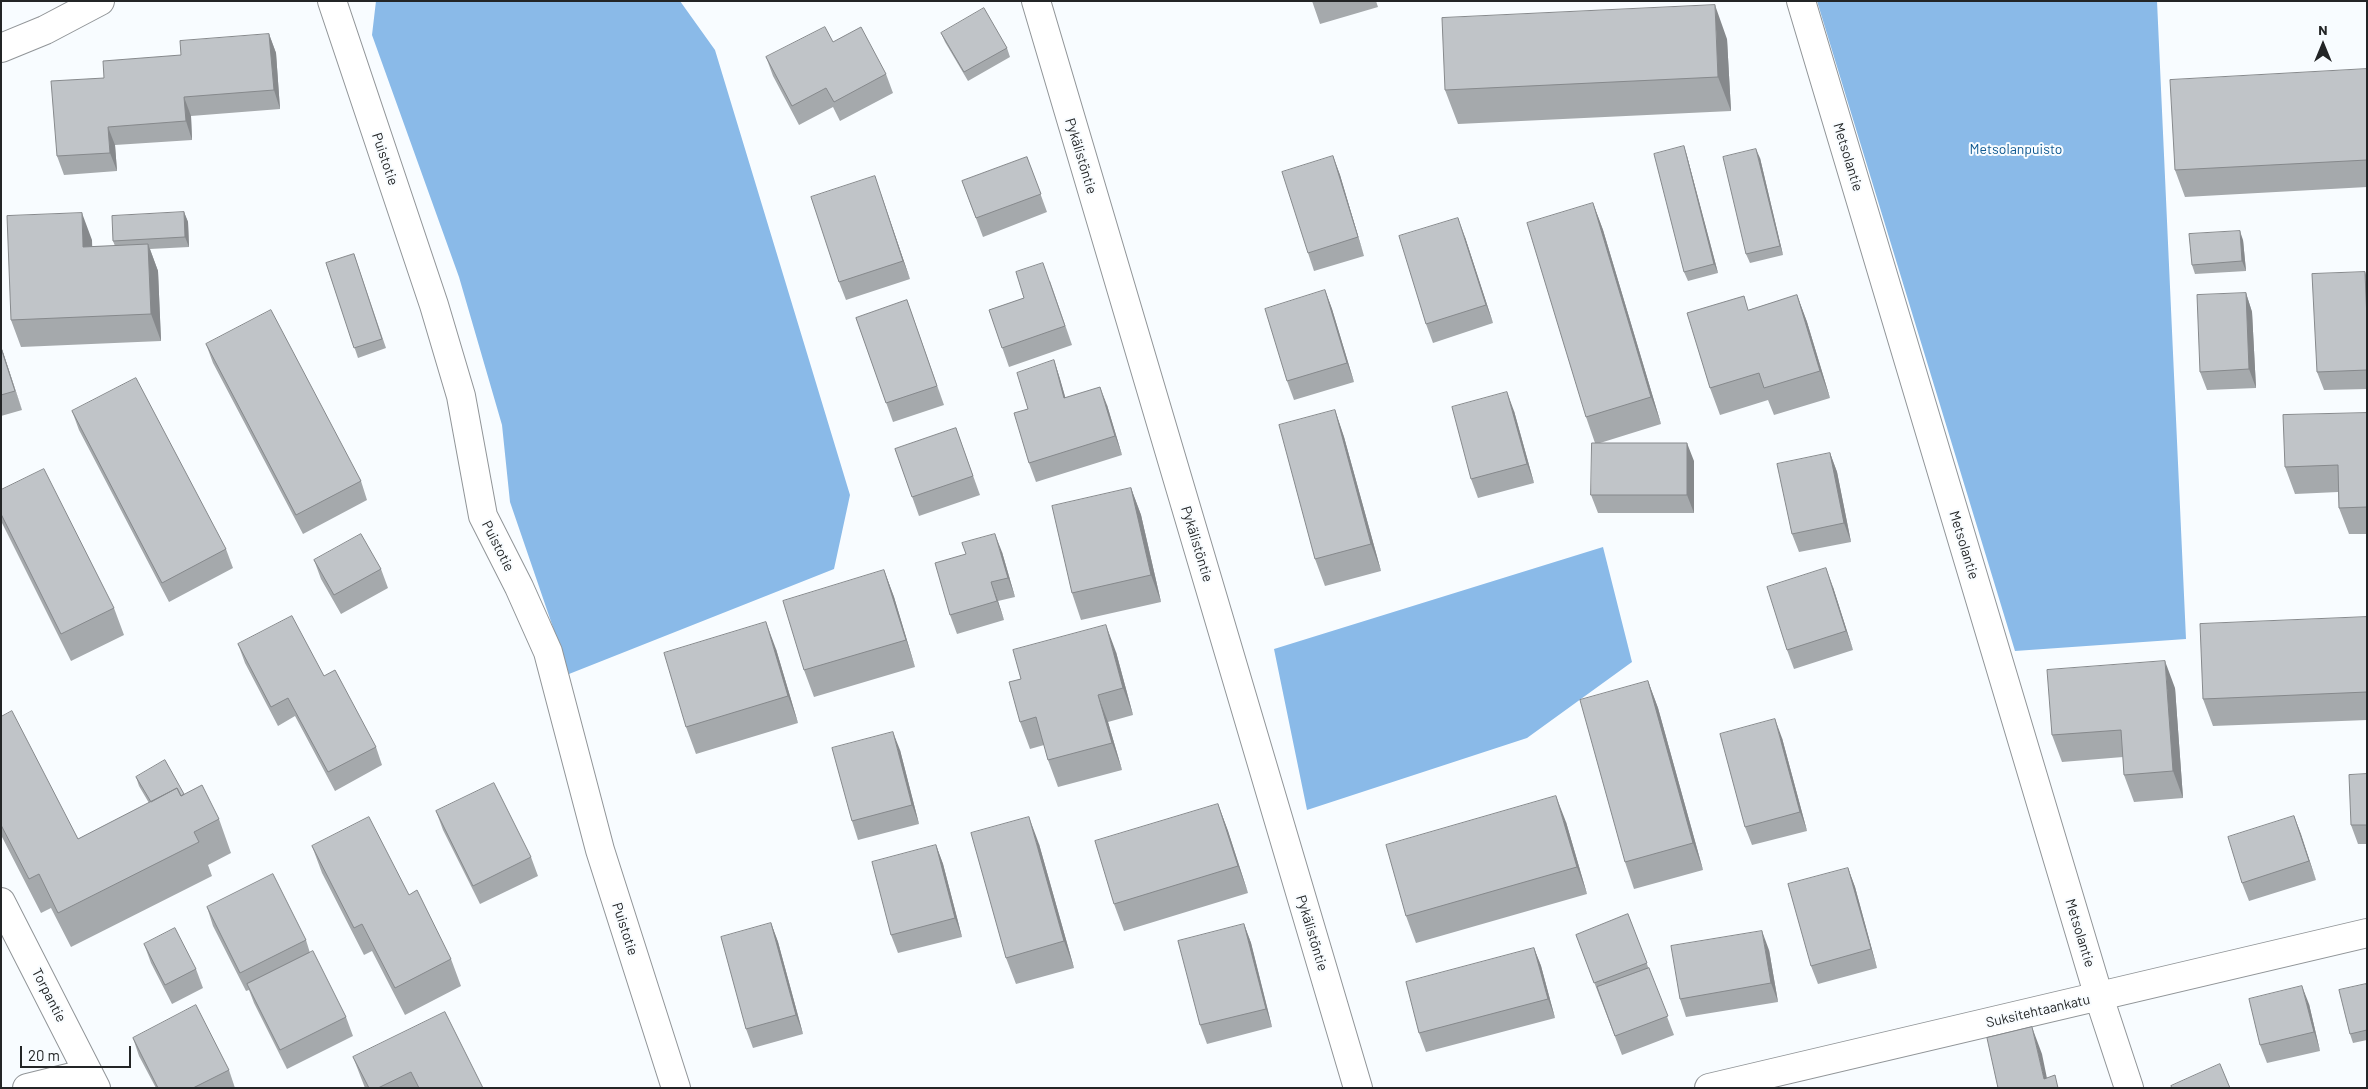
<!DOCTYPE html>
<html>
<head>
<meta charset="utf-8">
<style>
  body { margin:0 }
  #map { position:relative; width:2368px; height:1089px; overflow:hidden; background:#f8fcff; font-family:Barlow,sans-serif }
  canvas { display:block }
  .frame { position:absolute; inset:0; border:2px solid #232526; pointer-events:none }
  .north { position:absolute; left:2298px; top:20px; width:50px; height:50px; -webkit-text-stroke:4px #f8fcff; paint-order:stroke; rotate:0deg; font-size:14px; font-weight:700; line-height:20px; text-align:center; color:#232526 }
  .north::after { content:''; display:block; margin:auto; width:18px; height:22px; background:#232526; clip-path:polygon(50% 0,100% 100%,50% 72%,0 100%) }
  .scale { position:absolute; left:20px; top:1046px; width:111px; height:22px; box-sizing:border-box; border:2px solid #232526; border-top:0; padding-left:6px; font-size:15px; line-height:18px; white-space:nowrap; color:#232526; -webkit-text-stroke:4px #f8fcff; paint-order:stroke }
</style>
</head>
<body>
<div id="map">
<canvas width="2368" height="1089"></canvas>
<div class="frame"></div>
<div class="north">N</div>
<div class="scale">20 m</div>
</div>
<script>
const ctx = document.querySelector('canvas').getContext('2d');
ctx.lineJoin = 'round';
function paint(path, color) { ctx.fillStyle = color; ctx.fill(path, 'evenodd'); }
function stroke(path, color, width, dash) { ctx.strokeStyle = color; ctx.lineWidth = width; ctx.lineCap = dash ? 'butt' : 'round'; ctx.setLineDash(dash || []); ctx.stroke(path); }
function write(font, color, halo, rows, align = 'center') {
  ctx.font = font + ' Barlow,sans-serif'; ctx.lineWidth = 4; ctx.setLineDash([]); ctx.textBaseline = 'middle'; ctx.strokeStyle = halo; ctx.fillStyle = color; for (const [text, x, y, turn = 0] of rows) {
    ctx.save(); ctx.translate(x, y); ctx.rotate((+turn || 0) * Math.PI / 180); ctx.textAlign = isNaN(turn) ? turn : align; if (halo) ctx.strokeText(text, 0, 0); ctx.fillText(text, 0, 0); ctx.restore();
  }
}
const forest = new Path2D(`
  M376,1H680L715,50L850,495L834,569L569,674L510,502L502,425L459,277L372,35Z
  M1817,1H2157L2186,639L2015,651Z
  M1603,547L1632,662L1527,738L1307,810L1274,649Z`);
const minor = new Path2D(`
  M332,1L434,305L461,396L483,516L519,587L548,652L600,850L676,1088
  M1036,1L1358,1088
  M1801,1L2099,997L2129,1088
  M1,48L45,30L100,1
  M27,1088L88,1073
  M1709,1088L2367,933`);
const tertiary = new Path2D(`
  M1,902L96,1088`);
const wall = new Path2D(`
  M1312,1H1376L1378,7L1320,24Z
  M941,33L1007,48L1010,57L968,81L945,42Z
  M269,34L276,53L280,109L191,116L192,140L115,145L117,171L64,175L57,156L104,78L181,55Z
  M1727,39L1731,111L1458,124L1445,90Z
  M833,42L886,74L893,93L840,121L833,107L799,125L773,76L766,57Z
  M2367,69V187L2185,197L2175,170Z
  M1684,146L1687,156L1718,273L1688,281L1684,272Z
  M1333,156L1340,175L1364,256L1314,271L1308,253Z
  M1027,157L1047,212L983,237L962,181Z
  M1760,158L1783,255L1750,263L1746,254Z
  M881,194L910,279L846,300L839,282Z
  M1593,203L1603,230L1661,424L1600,443L1694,461V513H1598L1591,495L1595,443L1586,417Z
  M184,212L188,222L189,247L150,249L158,271L161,341L21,347L11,320L92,240V246H115L113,241Z
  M1465,237L1493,323L1433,343L1426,324Z
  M2243,240L2246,271L2195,274L2192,265Z
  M354,254L386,348L358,358L326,263Z
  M2367,278V389L2324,390L2317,372Z
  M1050,281L1072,345L1009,367L989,310L1024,298Z
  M1325,290L1332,309L1354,382L1294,400L1287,381Z
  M2246,293L2252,312L2256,388L2207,390L2200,372Z
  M1797,295L1807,322L1830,398L1774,415L1768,400L1720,415L1710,388L1749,310Z
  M907,300L944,405L893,422L856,318Z
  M206,344L361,481L367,500L303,534L213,363Z
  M1,346L22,410L1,416Z
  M1054,360L1060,379L1065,397L1107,405L1122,455L1036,482L1029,463L1028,409Z
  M1335,410L1344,437L1381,571L1325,586L1315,559Z
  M72,411L226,549L233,568L169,602L79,430Z
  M1514,411L1534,483L1478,498L1471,479Z
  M2367,413V534H2349L2339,508L2338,492L2295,494L2285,467Z
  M956,428L980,495L919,516L895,449Z
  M1830,453L1837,472L1851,542L1799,552L1792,534Z
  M1131,488L1141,515L1161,602L1081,620L1072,593Z
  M1,490L114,608L124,635L71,661L1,521Z
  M1002,552L1015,597L998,601L1004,620L957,634L950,615Z
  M314,560L381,569L388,588L341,614L321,579Z
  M884,570L894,597L915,667L814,697L804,670Z
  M1833,587L1853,650L1794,669L1787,650Z
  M2367,617V720L2213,726L2203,699Z
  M238,644L324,676L376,747L382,765L335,791L295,716L278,726L245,663Z
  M776,649L798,723L696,754L686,727Z
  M1116,652L1133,715L1108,722L1122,770L1058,787L1048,760L1044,745L1030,749L1020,722Z
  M1648,681L1658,708L1703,870L1634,889L1625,862Z
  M2175,688L2183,798L2134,802L2124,775L2123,757L2062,762L2052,735Z
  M1,717L78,839L149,803L139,786L136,777L184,794L219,819L231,853L208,865L212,876L71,947L51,908L41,913L1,835Z
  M1782,738L1807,831L1752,845L1745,827Z
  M900,750L919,824L858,840L852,821Z
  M2367,774V844H2358L2351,825Z
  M1218,804L1228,831L1248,893L1124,931L1114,904Z
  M436,811L531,857L538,876L480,904L443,830Z
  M2294,816L2316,880L2249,901L2242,883Z
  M1566,822L1587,894L1416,943L1406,916Z
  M1039,844L1074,968L1016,984L1006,958Z
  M936,845L943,864L962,937L898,953L891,935Z
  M312,846L409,895L451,959L461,986L405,1015L372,951L364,955L322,873Z
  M1848,868L1855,887L1877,968L1818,984L1811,966Z
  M207,907L306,940L310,953L346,1017L353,1036L287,1069L254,1003L249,990L246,991L213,926Z
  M1628,914L1674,1035L1622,1055L1576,935Z
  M771,923L778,942L803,1034L753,1048L746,1029Z
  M1244,924L1251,943L1272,1027L1207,1044L1200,1025Z
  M144,944L196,969L203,988L172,1004L151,963Z
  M1534,948L1541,966L1555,1018L1426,1052L1419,1033Z
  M1769,950L1778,1002L1686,1017L1680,999Z
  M2367,986V1040L2353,1043L2350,1034Z
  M2309,1004L2320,1051L2267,1063L2260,1045Z
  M133,1038L229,1070L235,1088H156L139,1056Z
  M353,1057L483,1088H365Z`);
const shadedWall = new Path2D(`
  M1715,5L1727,39L1731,111L1718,77Z
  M269,34L276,53L280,109L274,90Z
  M184,97L191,116L192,140L186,121Z
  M108,127L115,145L117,171L110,153Z
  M1684,146L1687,156L1718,273L1714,264Z
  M1756,149L1760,158L1783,255L1780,246Z
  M1333,156L1340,175L1364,256L1358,237Z
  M875,176L881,194L910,279L903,261Z
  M1593,203L1603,230L1661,424L1651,397Z
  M184,212L188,222L189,247L185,237Z
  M82,213L92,240L93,274L83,247Z
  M1458,218L1465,237L1493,323L1486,305Z
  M2240,231L2243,240L2246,271L2242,261Z
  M148,244L158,271L161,341L151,314Z
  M2365,272L2367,278V320Z
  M1325,290L1332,309L1354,382L1347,363Z
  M2246,293L2252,312L2256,388L2249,369Z
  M1797,295L1807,322L1830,398L1820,371Z
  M1,346L22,410L1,348Z
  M1054,360L1060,379L1071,417L1064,398Z
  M1100,387L1107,405L1122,455L1115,436Z
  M1507,392L1514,411L1534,483L1527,464Z
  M1335,410L1344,437L1381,571L1371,544Z
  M1687,443L1694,461V513L1687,495Z
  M1830,453L1837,472L1851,542L1844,523Z
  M1131,488L1141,515L1161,602L1151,575Z
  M995,534L1002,552L1015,597L1008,578Z
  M1826,568L1833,587L1853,650L1846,631Z
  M884,570L894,597L915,667L906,640Z
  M991,582L998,601L1004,620L997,601Z
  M766,622L776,649L798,723L788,696Z
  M1106,625L1116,652L1133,715L1123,688Z
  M2165,661L2175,688L2183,798L2173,771Z
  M1648,681L1658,708L1703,870L1693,843Z
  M1098,695L1108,722L1122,770L1112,743Z
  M1775,719L1782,738L1807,831L1800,812Z
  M893,732L900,750L919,824L912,805Z
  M1556,796L1566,822L1587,894L1577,867Z
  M1218,804L1228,831L1248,893L1238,866Z
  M2294,816L2301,834L2316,880L2309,861Z
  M1029,817L1039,844L1074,968L1064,941Z
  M936,845L943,864L962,937L955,918Z
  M1848,868L1855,887L1877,968L1871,949Z
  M771,923L778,942L803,1034L796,1015Z
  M1244,924L1251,943L1272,1027L1266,1009Z
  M1762,931L1769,950L1778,1002L1771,983Z
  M1534,948L1541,966L1555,1018L1548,999Z
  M2302,986L2309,1004L2320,1051L2314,1032Z
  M2032,1027L2042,1054L2049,1088L2044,1079Z`);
const building = new Path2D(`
  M1715,5L1718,77L1445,90L1442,18Z
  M984,8L1007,48L964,72L941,33Z
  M825,27L833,42L861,27L886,74L834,102L826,88L792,106L766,57Z
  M269,34L274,90L184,97L186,121L108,127L110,153L57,156L51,81L104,78L103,61L181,55L180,41Z
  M2367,69V160L2175,170L2170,80Z
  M1684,146L1714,264L1684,272L1654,154Z
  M1756,149L1780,246L1746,254L1723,157Z
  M1333,156L1358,237L1308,253L1282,172Z
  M1027,157L1041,194L976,218L962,181Z
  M875,176L903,261L839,282L811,197Z
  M1593,203L1651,397L1586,417L1527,223Z
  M184,212L185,237L113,241L112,216Z
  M82,213L83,247L148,244L151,314L11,320L7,216Z
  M1458,218L1486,305L1426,324L1399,236Z
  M2240,231L2242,261L2192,265L2189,234Z
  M354,254L382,339L354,348L326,263Z
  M1043,263L1065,326L1002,348L989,310L1024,298L1016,272Z
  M2365,272L2367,320V370L2317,372L2312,274Z
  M1325,290L1347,363L1287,381L1265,309Z
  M2246,293L2249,369L2200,372L2197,295Z
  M1797,295L1820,371L1764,388L1759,373L1710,388L1687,313L1744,296L1748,310Z
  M907,300L937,386L886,403L856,318Z
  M271,310L361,481L296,515L206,344Z
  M1,348L15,391L1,395Z
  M1054,360L1064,398L1100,387L1115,436L1029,463L1014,413L1028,409L1017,373Z
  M136,378L226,549L162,583L72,411Z
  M1507,392L1527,464L1471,479L1452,407Z
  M1335,410L1371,544L1315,559L1279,425Z
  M2367,413V507L2339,508L2338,465L2285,467L2283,415Z
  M956,428L973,476L912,497L895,449Z
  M1592,443H1687V495H1591Z
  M1830,453L1844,523L1792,534L1777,464Z
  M44,469L114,608L61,634L1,514V490Z
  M1131,488L1151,575L1072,593L1052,506Z
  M361,534L381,569L334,595L314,560Z
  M995,534L1008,578L991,582L997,601L950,615L935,563L966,554L962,543Z
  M1826,568L1846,631L1787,650L1767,587Z
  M884,570L906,640L804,670L783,601Z
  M292,616L324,676L335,670L376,747L328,772L288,698L271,707L238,644Z
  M2367,617V692L2203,699L2200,624Z
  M766,622L788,696L686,727L664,653Z
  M1106,625L1123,688L1098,695L1112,743L1048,760L1036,717L1020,722L1009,682L1021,679L1013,650Z
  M2165,661L2173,771L2124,775L2121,730L2052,735L2047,670Z
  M1648,681L1693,843L1625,862L1580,700Z
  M12,711L78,839L177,788L181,796L202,785L219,819L194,832L199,842L58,913L39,874L29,879L1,825V717Z
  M1775,719L1800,812L1745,827L1720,734Z
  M893,732L912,805L852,821L832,748Z
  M165,760L184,794L181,796L177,788L151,802L136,777Z
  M2367,774V825H2351L2349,775Z
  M494,783L531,857L473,886L436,811Z
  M1556,796L1577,867L1406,916L1386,845Z
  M1218,804L1238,866L1114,904L1095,841Z
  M2294,816L2309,861L2242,883L2228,837Z
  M369,817L409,895L417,890L451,959L395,988L362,924L354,928L312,846Z
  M1029,817L1064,941L1006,958L971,833Z
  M936,845L955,918L891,935L872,862Z
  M1848,868L1871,949L1811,966L1788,884Z
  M273,874L306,940L240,973L207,907Z
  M1628,914L1647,963L1594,983L1576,935Z
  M771,923L796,1015L746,1029L721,937Z
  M1244,924L1266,1009L1200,1025L1178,941Z
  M175,928L196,969L165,985L144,944Z
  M1762,931L1771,983L1680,999L1671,946Z
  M1534,948L1548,999L1419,1033L1406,982Z
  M313,951L346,1017L280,1050L247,984Z
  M1649,968L1668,1016L1615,1036L1597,987Z
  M2366,984L2367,987V1030L2350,1034L2339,990Z
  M2302,986L2314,1032L2260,1045L2249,999Z
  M196,1005L229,1070L193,1088H158L133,1038Z
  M445,1012L483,1088H419L411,1072L378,1088H369L353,1057Z
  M2032,1027L2044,1079L2055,1075L2058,1088H1998L1987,1038Z
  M2220,1064L2230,1088H2172L2171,1086Z`);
const parkNames = [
  ["Metsolanpuisto",2016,149]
];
const streetNames = [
  ["Pykälistöntie",1081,156,73],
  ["Metsolantie",1848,157,73],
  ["Puistotie",385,159,71],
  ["Pykälistöntie",1197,544,73],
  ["Metsolantie",1964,545,73],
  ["Puistotie",498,546,63],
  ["Puistotie",625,929,72],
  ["Pykälistöntie",1312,933,73],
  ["Metsolantie",2080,933,73],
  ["Torpantie",49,995,63],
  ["Suksitehtaankatu",2038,1011,-13]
];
paint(forest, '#8abae8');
stroke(minor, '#919598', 30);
stroke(tertiary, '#919598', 30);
stroke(minor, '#fff', 28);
stroke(tertiary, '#fff', 28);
paint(wall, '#a5a9ac');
paint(shadedWall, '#86898c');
paint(building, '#c0c4c8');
stroke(building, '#86898c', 1);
write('14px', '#0f5991', '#f8fcff', parkNames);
write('14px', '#232526', '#f8fcff', streetNames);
</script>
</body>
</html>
